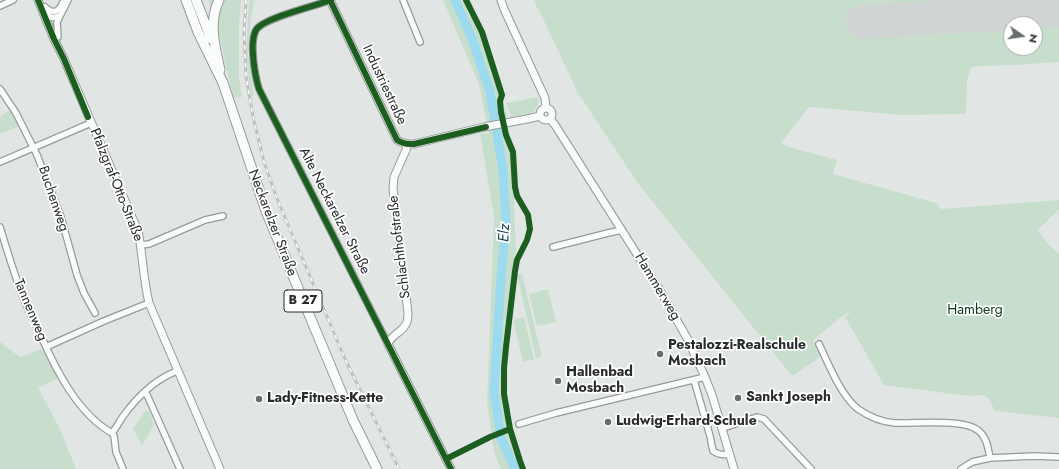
<!DOCTYPE html>
<html>
<head>
<meta charset="utf-8">
<style>
  body { margin:0 }
  #map { position:relative; width:1059px; height:469px; overflow:hidden; background:#e1e6e5; font-family:Jost,sans-serif }
  canvas { display:block }
  .north { position:absolute; left:1003px; top:16px; width:40px; height:40px; box-sizing:border-box; background:#fff; border:1px solid #a9abab; border-radius:50%; rotate:103deg; font-size:11px; font-weight:700; line-height:16px; text-align:center; color:#292c2c }
  .north::after { content:''; display:block; margin:auto; width:14px; height:18px; background:#696d6d; clip-path:polygon(50% 0,100% 100%,50% 72%,0 100%) }
</style>
</head>
<body>
<div id="map">
<canvas width="1059" height="469"></canvas>
<div class="north">N</div>
</div>
<script>
const ctx = document.querySelector('canvas').getContext('2d');
ctx.lineJoin = 'round';
function paint(path, color) { ctx.fillStyle = color; ctx.fill(path, 'evenodd'); }
function stroke(path, color, width, dash) { ctx.strokeStyle = color; ctx.lineWidth = width; ctx.lineCap = dash ? 'butt' : 'round'; ctx.setLineDash(dash || []); ctx.stroke(path); }
function write(font, color, halo, rows, align = 'center') {
  ctx.font = font + ' Jost,sans-serif'; ctx.lineWidth = 3.5; ctx.setLineDash([]); ctx.textBaseline = 'middle'; ctx.strokeStyle = halo; ctx.fillStyle = color; for (const [text, x, y, turn = 0] of rows) {
    ctx.save(); ctx.translate(x, y); ctx.rotate((+turn || 0) * Math.PI / 180); ctx.textAlign = isNaN(turn) ? turn : align; if (halo) ctx.strokeText(text, 0, 0); ctx.fillText(text, 0, 0); ctx.restore();
  }
}
const green = new Path2D(`
  M208,0H241L239,26V78L242,97L233,98L216,21Z
  M249,0H254L251,20L248,54L254,96L251,97L246,55Z
  M443,0H465L481,36L508,117L502,119L505,135L512,153L516,251L503,369L504,405L517,460L521,469H501L494,452L487,401L490,325L494,217L480,134L489,133L479,84Z
  M534,0H1059V62L1016,65L979,66L971,67L967,80L966,114L903,115L809,107L781,143L789,147L837,160L833,174L936,203L941,209L1059,200V209L1038,230L1047,243L1059,254V418L995,411L989,399L984,395L971,396L960,395L884,385L845,317L853,310L841,317L813,340L820,356L815,361L792,376L637,182L578,93L538,8H537ZM1011,24H1035V48H1011Z
  M538,97C540,103 537,109 532,113L511,117L506,103Z
  M11,110L20,126L0,134V116Z
  M522,274L542,357L536,358L517,275Z
  M548,289L556,322L537,326L529,294Z
  M524,317L534,359L523,362L513,320Z
  M0,342L20,357L41,349L44,350L58,378L38,388L59,427L76,469H0Z
  M145,411H149L154,425L142,446L133,429Z`);
const stream = new Path2D(`
  M513,469V465`);
const river = new Path2D(`
  M455,0L473,41L490,92L503,170L506,222L501,277L494,392L501,438L515,469`);
const runway = new Path2D(`
  M863,22L1059,10`);
const minor = new Path2D(`
  M331,0C315,6 263,18 256,30C249,43 255,76 259,89L388,344
  M403,0L420,42
  M0,6L13,0
  M45,7C53,15 59,12 63,2
  M44,11C48,18 52,19 59,16
  M58,37L57,22L68,0
  M0,89L16,113L37,155L61,217L77,275L84,293L95,313
  M0,162L91,123
  M0,227C7,250 14,274 23,297C28,310 35,323 41,336C56,370 78,414 112,433
  M141,245L149,244L205,220L223,216
  M553,247L608,233L622,230
  M819,344C828,363 841,396 858,409C868,416 882,422 895,423C915,424 964,418 979,431C987,438 988,448 990,458
  M46,347L104,321L149,303
  M694,380L710,436L713,451C719,455 723,455 730,454
  M145,392L148,397L180,469
  M519,424L556,413L705,377
  M723,428L757,417L764,419L811,469
  M112,433C117,427 120,420 124,415C138,396 156,379 177,371
  M112,433L114,436L116,452L123,469
  M961,469L972,462L990,458L1034,456L1059,457`);
const tertiary = new Path2D(`
  M38,0L54,39L64,59L138,231C143,255 143,279 149,303L220,469
  M330,0L397,140C403,144 407,144 414,144L484,127L527,119L540,116
  M501,0L504,9L545,98L546,108
  M540 114a6 6 0 1 1 12 0a6 6 0 1 1-12 0Z
  M550,119L555,125L659,289L687,338L705,377L712,395L734,469
  M407,144L406,150L394,177L393,189L408,313C408,316 408,319 407,322C403,333 392,333 388,344L451,469`);
const primary = new Path2D(`
  M223,83L266,211L353,420L377,469`);
const trunk = new Path2D(`
  M186,0L198,32L223,83
  M196,0L211,39
  M219,0C208,23 215,47 220,70`);
const rail = new Path2D(`
  M246,0L244,32L246,76L253,117L264,162L278,201L345,359L399,469`);
const cycleway = new Path2D(`
  M38,0L54,39L64,59L88,117
  M330,0L397,140C403,144 407,144 414,144L486,127
  M331,0C315,6 263,18 256,30C249,43 255,76 259,89L451,469
  M466,0L482,32L502,95L500,101L501,112L506,135L513,152L515,187L517,196L528,215L530,229L527,240L517,260L515,271L506,347L504,368V394L510,429L520,461L523,469
  M446,459L490,437L510,429`);
const markers = [
  [660,354,4,"#696d6d"],
  [558,381,4,"#696d6d"],
  [738,398,4,"#696d6d"],
  [259,399,4,"#696d6d"],
  [608,422,4,"#696d6d"]
];
const shields = [
  [303,301,38]
];
const shieldNames = [
  ["B 27",303,301]
];
const streetNames = [
  ["Industriestraße",384,85,65],
  ["Pfalzgraf-Otto-Straße",116,185,68],
  ["Buchenweg",53,199,71],
  ["Alte Neckarelzer Straße",334,211,63],
  ["Neckarelzer Straße",272,223,69],
  ["Schlachthofstraße",400,247,-97],
  ["Hammerweg",657,287,59],
  ["Tannenweg",30,310,67]
];
const parkNames = [
  ["Hamberg",975,311]
];
const poiNames = [
  ["Pestalozzi-Realschule",668,346],
  ["Mosbach",668,362],
  ["Hallenbad",566,373],
  ["Mosbach",566,389],
  ["Sankt Joseph",746,398],
  ["Lady-Fitness-Kette",267,399],
  ["Ludwig-Erhard-Schule",616,422]
];
const waterNames = [
  ["Elz",505,233,-87]
];
paint(green, '#c8decc');
stroke(stream, '#9cdaf0', 1.5);
stroke(river, '#9cdaf0', 9);
stroke(runway, '#d0d4d2', 34);
stroke(minor, '#979a9a', 8);
stroke(tertiary, '#979a9a', 9);
stroke(primary, '#979a9a', 11);
stroke(trunk, '#979a9a', 11);
stroke(minor, '#fafbfb', 5.5);
stroke(tertiary, '#fafbfb', 7);
stroke(primary, '#fafbfb', 9);
stroke(trunk, '#fafbfb', 9);
stroke(rail, '#c0c1c0', 3);
stroke(rail, '#fff', 1.5, [4.5]);
stroke(cycleway, '#1b5e20', 6);
for (const [x, y, r, color] of markers) { const dot = new Path2D(); dot.arc(x, y, r, 0, 2 * Math.PI); ctx.fillStyle = color; ctx.fill(dot); stroke(dot, '#fff', 1.5); }
for (const [x, y, w] of shields) { const box = new Path2D(); box.roundRect(x - w / 2, y - 11, w, 22, 3); ctx.fillStyle = '#fff'; ctx.fill(box); stroke(box, '#292c2c', 1); }
write('bold 13px', '#292c2c', null, shieldNames);
write('14px', '#292c2c', '#fff', streetNames);
write('14px', '#0d3816', '#fff', parkNames);
write('bold 14px', '#292c2c', '#fff', poiNames, 'left');
write('italic 15px', '#153d4b', '#fff', waterNames);
</script>
</body>
</html>
